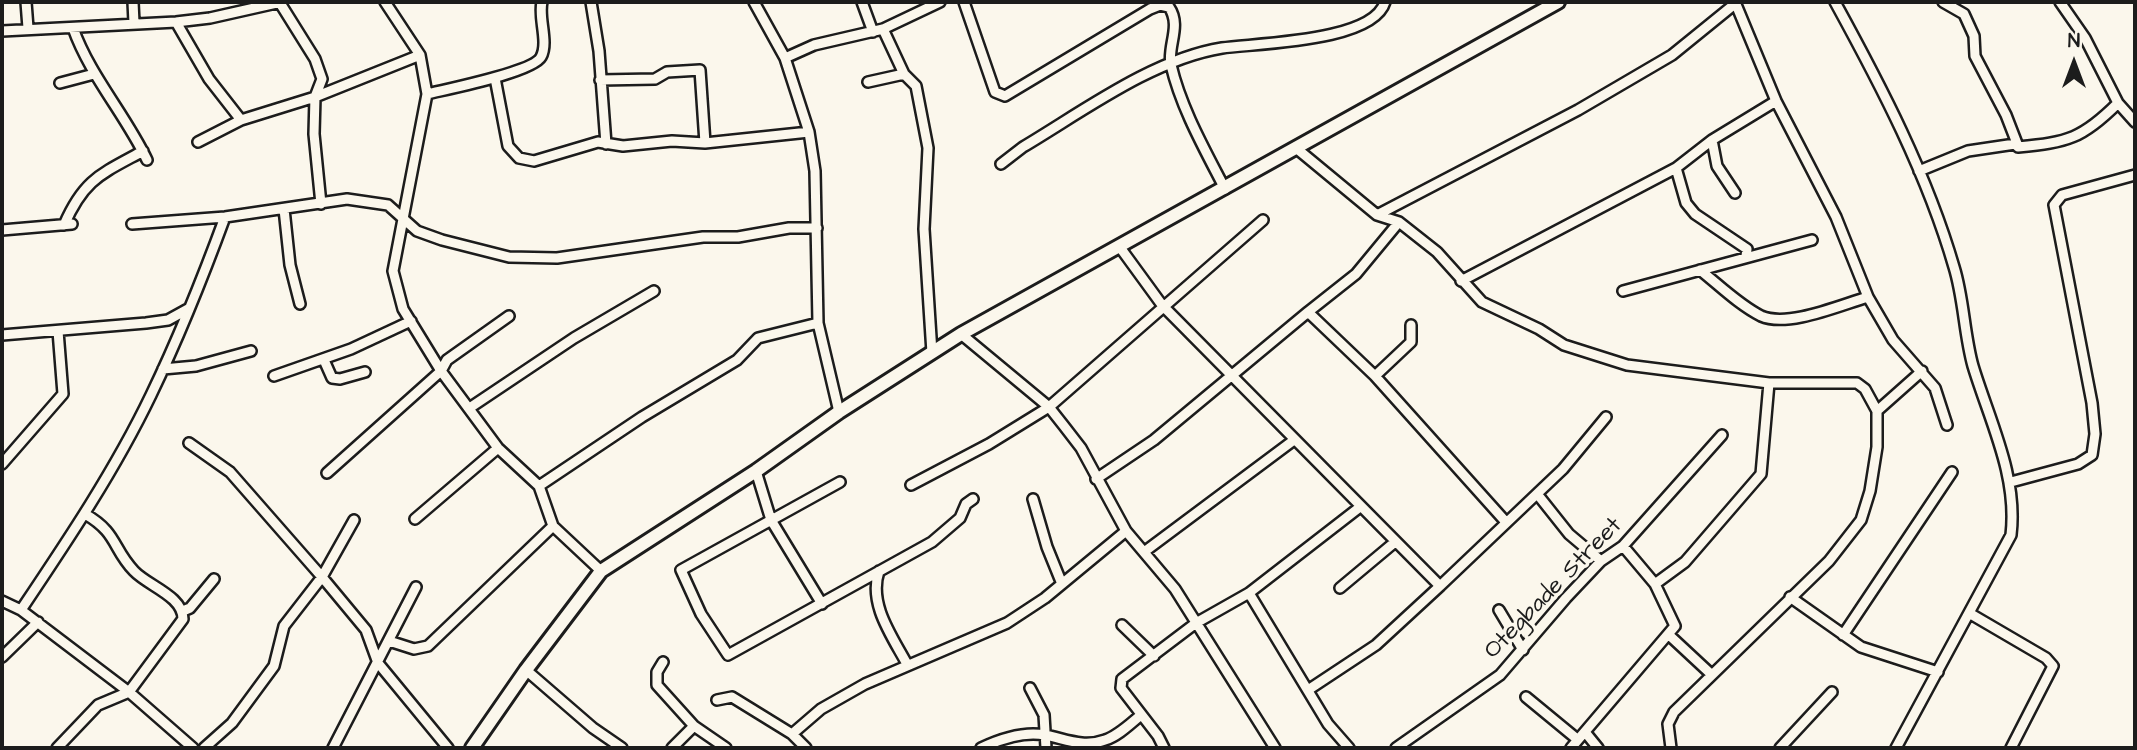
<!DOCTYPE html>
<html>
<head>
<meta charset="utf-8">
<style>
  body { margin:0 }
  #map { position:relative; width:2137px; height:750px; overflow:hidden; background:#fbf7ec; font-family:"Architects Daughter",sans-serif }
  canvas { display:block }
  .frame { position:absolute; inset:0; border:4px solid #1c1c1c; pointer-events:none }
  .north { position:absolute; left:2039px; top:28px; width:70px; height:70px; -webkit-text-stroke:5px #fbf7ec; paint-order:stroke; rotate:0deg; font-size:19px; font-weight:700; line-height:28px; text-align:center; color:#1c1c1c }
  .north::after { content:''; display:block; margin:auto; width:24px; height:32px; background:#1c1c1c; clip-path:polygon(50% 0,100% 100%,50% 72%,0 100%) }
</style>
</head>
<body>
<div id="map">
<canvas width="2137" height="750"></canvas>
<div class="frame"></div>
<div class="north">N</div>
</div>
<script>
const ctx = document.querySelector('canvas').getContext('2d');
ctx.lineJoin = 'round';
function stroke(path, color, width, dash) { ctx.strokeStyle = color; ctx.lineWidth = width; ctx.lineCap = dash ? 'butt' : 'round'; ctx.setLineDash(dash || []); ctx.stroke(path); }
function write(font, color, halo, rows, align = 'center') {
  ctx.font = font + ' "Architects Daughter",sans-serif'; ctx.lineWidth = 7; ctx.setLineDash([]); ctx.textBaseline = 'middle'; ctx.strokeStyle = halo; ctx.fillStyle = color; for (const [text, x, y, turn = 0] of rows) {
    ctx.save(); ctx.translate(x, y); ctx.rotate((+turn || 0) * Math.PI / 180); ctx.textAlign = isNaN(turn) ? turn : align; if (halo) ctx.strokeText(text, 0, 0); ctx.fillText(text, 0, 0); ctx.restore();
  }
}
const street = new Path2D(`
  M26,2L28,28
  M133,2L134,23
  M385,2L420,55L427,94L393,271L403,309L441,371L498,448L539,486L553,526L601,571
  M591,2L599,51L606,144
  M754,2L785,58L809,132L815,171L818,323L839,412
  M862,2L873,32
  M964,2L995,92L1005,96L1150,9L1160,5L1169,7C1182,26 1167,46 1171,65C1181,108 1205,150 1225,189
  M1735,2L1776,101L1836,217L1868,297L1893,340L1935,388L1947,425
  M1835,2C1881,86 1927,174 1954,267C1964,299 1964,334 1973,366C1990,422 2018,476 2011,535L1896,748
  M1943,2L1964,14L1974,36L1975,56L2006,115L2018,146
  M2060,2L2085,38L2118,103L2135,122
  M280,3L315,59L322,79L315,97L314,134L321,204
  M176,22L209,79L241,120
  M73,28C90,76 125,114 147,160
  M883,29L904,74L916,86L928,148L924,229L932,353
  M2,31L176,22L210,18L281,2
  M785,58L814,45L883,29L940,2
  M495,78L508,146L519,158L534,161L598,142L623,146L672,141L705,143L809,132
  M600,80L655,79L667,72L700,70L705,143
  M868,82L904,74
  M60,83L94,74
  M427,94C447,89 533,72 541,57C549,42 538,18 542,2
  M1712,140L1717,166L1735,193
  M198,142L241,120L315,97L420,55
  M1296,148L1377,215L1399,222L1437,252L1482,302L1539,329L1564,345L1627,365L1769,383H1857L1865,389L1877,411V447L1870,491L1861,520L1829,561L1674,712L1668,724L1671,748
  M1001,164L1023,147C1082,112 1153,59 1222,48C1258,43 1373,42 1385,2
  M1676,168L1686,203L1695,214L1747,249L1746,256
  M1919,171L1968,151L2015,144L2018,147C2068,142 2082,139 2118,103
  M284,209L290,265L300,304
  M1377,215L1578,110L1672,55L1736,3
  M132,224L225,217L347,199L388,205L417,231L442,240L509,257L557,258L703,237H738L789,228H817
  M64,225C84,179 101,174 143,151
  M2,230L72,224
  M1119,246L1162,305L1440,586L1563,469L1606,417
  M1700,270C1719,285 1739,305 1761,316C1788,328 1840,305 1868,297
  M1461,281L1676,168L1712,140L1776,101
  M1623,291L1812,240
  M1308,312L1356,274L1399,222
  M961,334L1049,407L1064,426L1081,448L1126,531L1175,589L1275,748
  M2,335L146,323L168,320L188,309
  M324,360L332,378L340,379L365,372
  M163,369L196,366L251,351
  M274,376L351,349L411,321
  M1375,376L1411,342V325
  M471,407L574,338L654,291
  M1877,411L1922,371
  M189,443L230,472L322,577L366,630L378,663L448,748
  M2,464L63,394L58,331
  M756,471L771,520L822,604
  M327,473L441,371L447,360L509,316
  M1096,479L1154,440L1308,312L1375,376L1505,521
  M840,482L681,570L701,614L728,655L932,542L960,518L966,504L973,499
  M2011,482L2078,464L2092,455L2095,434L2092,403L2054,205L2062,195L2135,175
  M911,485L989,444L1049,407L1263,220
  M539,486L642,417L737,360L758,338L818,323
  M1538,495L1569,534L1601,561
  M1033,499L1047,547L1062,584
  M415,519L498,448
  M1144,552L1294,440
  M879,571C868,604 892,636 907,664
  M1655,584L1685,562L1761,474L1769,383
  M1340,588L1395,542
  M1249,593L1328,724L1349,748
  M1790,597L1861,647L1938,672
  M2,601L21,610L129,692L193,748
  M21,610C68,540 115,470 151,395C179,337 203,277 225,217
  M1499,610L1523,650
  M183,611L190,608L214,579
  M1969,613L2046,658L2053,666L2011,748
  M1122,625L1154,656
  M1669,635L1712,675
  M1843,635L1952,472
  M389,641L414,649L428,646L553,526
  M2,657L38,622
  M663,662L657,672V685L694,726L726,748
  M526,670L593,728L622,748
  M1030,688L1044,715L1046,748
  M1308,690L1376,645L1440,586
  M1526,697L1577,739
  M717,700L732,697L792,734L806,748
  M1585,732L1598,748
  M792,734L821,709L865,684L1007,623L1045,598L1126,531
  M57,748L98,705L129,692L183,619C183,596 148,586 134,571C112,548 118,533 85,514
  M204,748L232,723L274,666L284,626L322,577L354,520
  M333,748L416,587
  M672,748L694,726
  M981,748C1000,739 1024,731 1045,735C1066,739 1083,748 1105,740C1118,736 1130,724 1141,715
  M1164,748L1158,736L1121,688L1122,679L1196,623L1249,593L1360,507
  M1396,748L1500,675L1566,598L1601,561L1623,546L1722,435
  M1571,748L1675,626L1655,584L1623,546
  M1780,748L1832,692`);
const secondary = new Path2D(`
  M472,748L526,670L601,571L756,471L839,412L961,334L1558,2`);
const streetNames = [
  ["Otegbade Street",1554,589,-46]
];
stroke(street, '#1c1c1c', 14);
stroke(secondary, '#1c1c1c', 18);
stroke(street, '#fbf7ec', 9);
stroke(secondary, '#fbf7ec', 12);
write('24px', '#1c1c1c', '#fbf7ec', streetNames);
</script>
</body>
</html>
